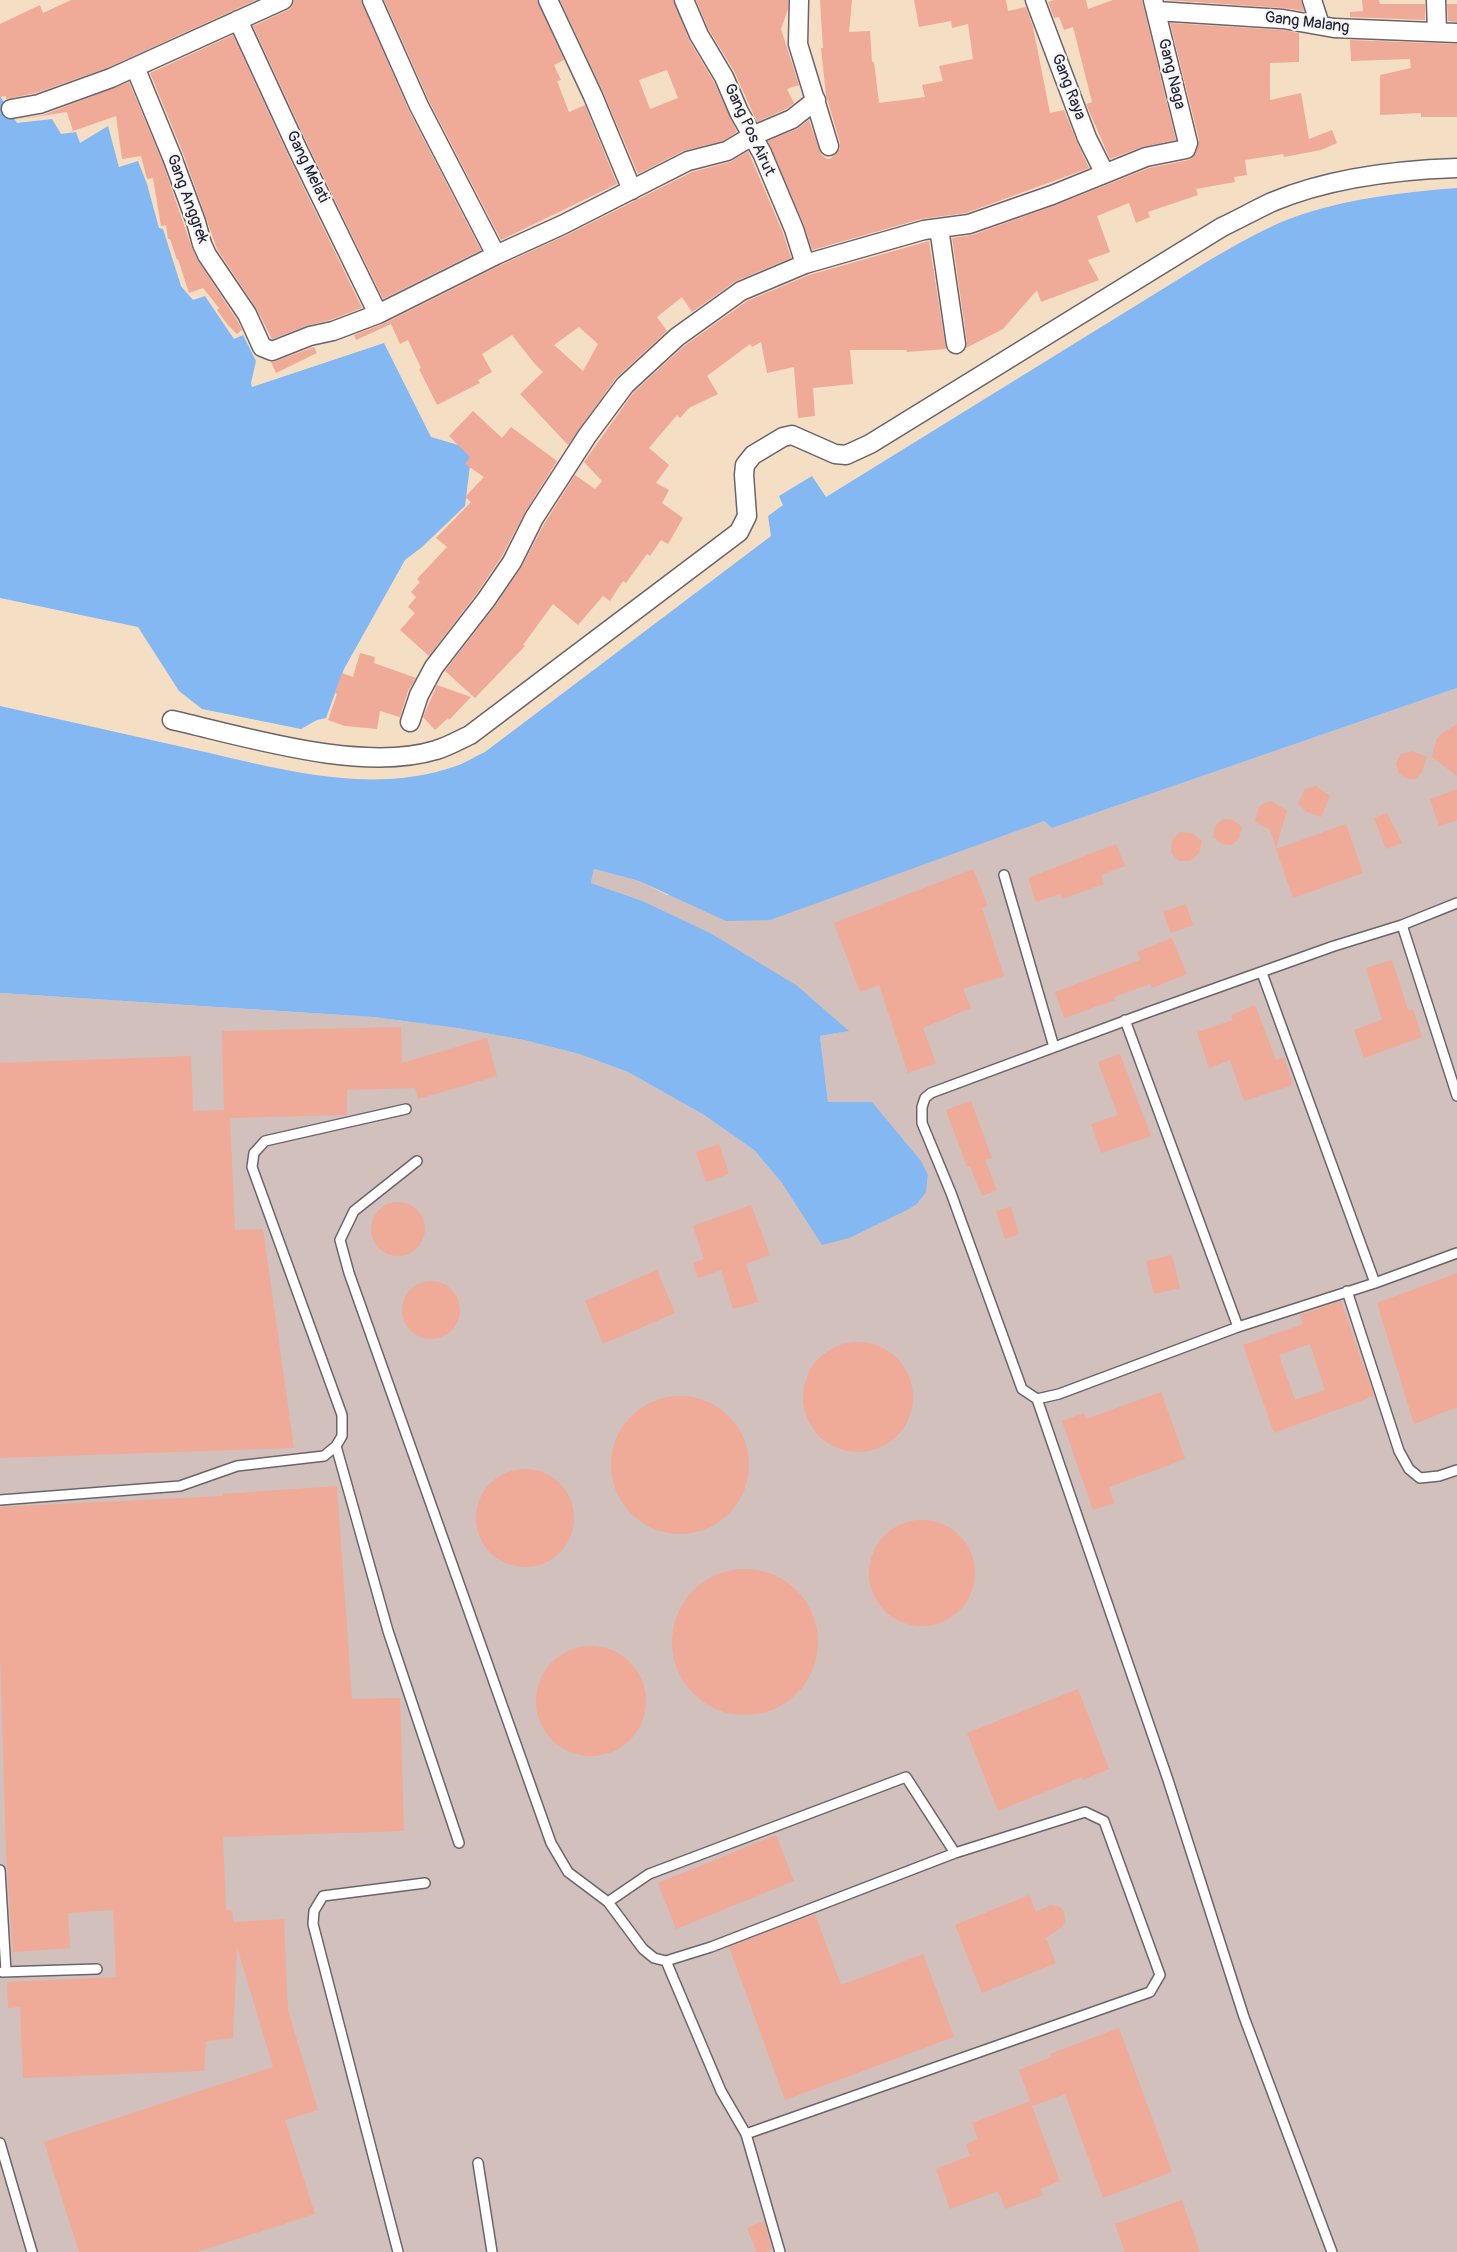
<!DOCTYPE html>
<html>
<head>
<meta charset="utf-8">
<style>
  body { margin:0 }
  canvas { display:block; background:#f4dec4 }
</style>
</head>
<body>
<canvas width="1457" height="2252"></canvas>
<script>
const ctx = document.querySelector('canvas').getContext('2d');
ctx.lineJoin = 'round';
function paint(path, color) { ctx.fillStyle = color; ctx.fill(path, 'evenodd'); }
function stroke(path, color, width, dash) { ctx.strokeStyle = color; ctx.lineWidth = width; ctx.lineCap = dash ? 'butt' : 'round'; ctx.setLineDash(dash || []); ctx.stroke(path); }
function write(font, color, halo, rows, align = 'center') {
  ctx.font = font + ' Pangolin,sans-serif'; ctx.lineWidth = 4.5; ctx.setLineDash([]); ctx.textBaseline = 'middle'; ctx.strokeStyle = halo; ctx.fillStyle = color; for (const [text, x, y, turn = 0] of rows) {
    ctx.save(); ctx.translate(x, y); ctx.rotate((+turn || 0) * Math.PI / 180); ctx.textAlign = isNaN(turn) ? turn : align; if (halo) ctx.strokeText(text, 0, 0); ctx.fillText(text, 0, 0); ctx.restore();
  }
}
const industrial = new Path2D(`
  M1457,688V2252H0V993L373,1017L457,1028L524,1040L579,1054L628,1072L704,1115L754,1150L782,1183L917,1204L926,1191L928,1175L828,1102L820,1036L848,1031L640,900L591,883L594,869L639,881L667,895L1044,821L1052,828Z`);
const water = new Path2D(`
  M0,96L17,123L52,119L61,134L76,132L80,143L108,126L119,167L138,161L147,184L159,228L163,229L181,286L193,300L205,296L234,339L243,335L256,361L251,383L252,387L384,343L431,437L472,449L465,506L422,547L405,560L344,669L326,718L317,720L301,729L202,709L179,691L138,627L0,598Z
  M1457,188V688L1052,828L1044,821L770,920L726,921L639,881L594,869L591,883L640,900L710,933L796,985L849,1031L820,1036L828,1102H872L921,1161L928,1175L926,1192L917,1204L907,1210L849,1238L822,1245L782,1183L754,1150L704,1115L628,1072L579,1054L524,1040L457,1028L373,1017L0,993V706C62,720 125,734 187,748C274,767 368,797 456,766C466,763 475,756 485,752L771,536L768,516L783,505L779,496L812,476L826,497L1208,261C1238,244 1269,225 1303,214C1352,198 1406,192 1457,188Z`);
const building = new Path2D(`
  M71,0H256L107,68L36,93L6,99V96L0,97V24L40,5L43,13Z
  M294,0H361L409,111L481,250L383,299L307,143L253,26L288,10L292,6Z
  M384,0H537L564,60L554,65L561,80L557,81L569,112L585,105L617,184L501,240L429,101Z
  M560,0H673L689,40L714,82L737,132L723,141L683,151L638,174L603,92ZM667,70L678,98L650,109L639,80Z
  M696,0H788V9L781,29L799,85L787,89L794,103L786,109L757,122L734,71L709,30Z
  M820,0H852L849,32L870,31L872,62H874L879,103L925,97L922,85L943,81L939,66L973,59L968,24L952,28L951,21L919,27L914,0H1006L1008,11L1026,7L1033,27L1050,113L1064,110L1077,142L1089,168L966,213L921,219L812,250L804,225L768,141L797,129L809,120L821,154L827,159H830L840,149V143L826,95L821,48H823Z
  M1055,0H1086L1088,9L1113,0H1142L1176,140L1142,147L1110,159L1086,104L1092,102L1073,27L1064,30L1059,17L1054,18L1048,2Z
  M1165,0H1301L1304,11L1284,8Z
  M1362,0H1379L1380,4H1425V20L1350,17V12L1363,11Z
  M1447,4H1457V22L1448,21Z
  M1170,23L1282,30L1299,33V62L1270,63V100L1301,93L1309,139L1332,130L1337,143L1321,150L1284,157L1283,154L1245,160L1247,175L1234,177L1235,182L1196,189L1198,195L1148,212L1150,217L1136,223L1129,203L1097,216L1110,252L1088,260L1099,280L1041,302L1037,290L1003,329L966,348L967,342L952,238L972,235L1056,205L1149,168L1189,160L1196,153L1199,140Z
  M233,35L287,153L362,308L330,320L306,326L272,339L256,308L217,249L183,153L150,73Z
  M1350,40L1457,44V117H1421V113L1380,115V75L1411,68L1410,59L1351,61Z
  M129,82L162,161L192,248L198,261L237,320L242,330L237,334L227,324L217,310L219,308L203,288L189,293L178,259L177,260L170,239H168L166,225L161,226L153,178L147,179L141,156L122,159L116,116L73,131L67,112L15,120L43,115Z
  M748,151L783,233L791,258L736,281L692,312L682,297L657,317L667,331L616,378L568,445L520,394L543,372L534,363L512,335L482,354L492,372L478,380L480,383L437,405L419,369L421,368L408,340L400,344L391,324L356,340L354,335L383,324L501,265L567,235L692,172L730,162ZM579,327L598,344L583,371L554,345Z
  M929,241L946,349L907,352L906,350H850L853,384L813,388L815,416L798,418L794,367L767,373L761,342L752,347L750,344L707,376L718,394L689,408L680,418L677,415L649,448L669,465L656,483L669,490L662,503L683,518L668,544L661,540L650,556L647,554L626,583L623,581L610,601L603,596L578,625L553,604L523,645L525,646L475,698L445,671L495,606L521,568L544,524L575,475L595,489L602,481L584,462L633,393L684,346L747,301L809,275Z
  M314,347L317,353L276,373L271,362L276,361Z
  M473,411L502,438L511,427L557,461L525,512L502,556L477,593L429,656L400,630L415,613L408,607L416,597L411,592L420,582L417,579L447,547L436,538L471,502L465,497L484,477L465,464L470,457L449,436Z
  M360,653L375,657L374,663L416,678L408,691L400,717L380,711L377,729L345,726L328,720L337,694L335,693L342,673L353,677Z
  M437,685L471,697L449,720L448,718L435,730L423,717Z
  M1457,724V776L1432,757L1436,740L1441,734Z
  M1412,751L1427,757L1422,772L1416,779H1408L1399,774L1396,763L1401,754Z
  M1316,786L1330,796L1321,817L1307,812L1298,804L1305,789Z
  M1457,789V820L1439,826L1430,799Z
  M1271,801L1287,810L1276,848L1270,830L1255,822L1258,810L1261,805Z
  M1387,813L1402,843L1386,849L1374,818Z
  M1223,819L1233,820L1242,827L1239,838L1232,845L1222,844L1213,837L1215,826Z
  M1346,824L1363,873L1293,898L1276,849Z
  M1180,832L1192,833L1202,841L1199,853L1190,861H1179L1171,852L1172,840Z
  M1116,844L1125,866L1101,875L1104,884L1062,899L1060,894L1036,902L1028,878Z
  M973,869L988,906L982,908L1004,976L963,989L971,1008L923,1028L936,1063L908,1073L879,985L860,992L834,923Z
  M1186,904L1193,925L1171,933L1163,912Z
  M1172,938L1187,974L1152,988L1150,984L1114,997L1115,1000L1064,1018L1055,992L1140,960L1137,952Z
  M1392,960L1408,1010L1413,1009L1422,1037L1364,1058L1354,1030L1382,1020L1366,968Z
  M1255,1005L1276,1060L1284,1057L1293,1085L1244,1101L1230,1060L1209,1068L1197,1032L1233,1020L1231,1015Z
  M401,1027L402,1063L487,1038L497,1076L418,1099L415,1088L347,1090V1115L230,1118L235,1230L263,1229L294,1448L0,1458V1063L191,1056L193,1111L224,1110L222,1031Z
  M1120,1054L1151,1136L1101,1153L1091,1124L1118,1115L1098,1062Z
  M971,1101L992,1158L985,1160L997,1190L982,1196L970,1166L967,1167L946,1110Z
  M719,1144L729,1174L706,1182L696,1152Z
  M371 1229a27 27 0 1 1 54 0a27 27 0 1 1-54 0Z
  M751,1205L770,1255L746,1264L758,1302L733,1309L721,1270L698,1278L693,1263L704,1259L693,1226Z
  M1011,1207L1019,1234L1005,1239L996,1211Z
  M1172,1255L1180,1288L1154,1294L1146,1261Z
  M657,1270L675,1313L603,1344L585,1301Z
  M1457,1273V1407L1414,1424L1377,1303Z
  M402 1310a29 29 0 1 1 58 0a29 29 0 1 1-58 0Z
  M1341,1301L1374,1396L1274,1433L1243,1345L1303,1324L1300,1315ZM1310,1344L1325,1390L1295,1400L1279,1355Z
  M803 1397a55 55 0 1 1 110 0a55 55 0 1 1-110 0Z
  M1161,1392L1185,1459L1109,1487L1114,1503L1093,1510L1062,1421L1084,1413L1086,1419Z
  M611 1465a69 69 0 1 1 138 0a69 69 0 1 1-138 0Z
  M476 1518a49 49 0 1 1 98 0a49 49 0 1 1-98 0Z
  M337,1486L352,1699L400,1698L404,1831L223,1837L226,1910H232L233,1922L284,1919L288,2010L318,2110L285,2120L315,2214L197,2252H79L44,2142L273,2067L237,1947L233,2038L206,2041L204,2071L23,2078L20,2007L8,2008L7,1982L116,1977L113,1910L68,1913L70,1948L13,1952L6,1851L0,1652V1507L223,1496V1494Z
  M869 1573a53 53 0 1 1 106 0a53 53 0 1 1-106 0Z
  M672 1642a73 73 0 1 1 146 0a73 73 0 1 1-146 0Z
  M536 1701a55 55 0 1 1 110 0a55 55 0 1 1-110 0Z
  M1078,1689L1109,1769L1083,1780L1082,1777L998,1811L967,1733Z
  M776,1835L794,1881L676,1929L658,1883Z
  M1029,1895L1036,1912L1050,1905L1060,1907L1064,1911L1065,1922L1062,1927L1046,1938L1056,1963L982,1993L955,1925Z
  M815,1914L841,1985L923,1954L954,2037L785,2100L729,1947Z
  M1119,2028L1172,2172L1103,2198L1065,2094L1032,2106L1019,2070L1052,2057L1050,2054Z
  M1030,2101L1060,2181L1040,2189L1043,2195L1005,2209L998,2191L950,2209L936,2169L970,2156L966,2144L978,2139L972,2123Z
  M1182,2200L1200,2252H1125L1115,2224Z
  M764,2221L772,2249L766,2252H757L747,2228Z`);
const lane = new Path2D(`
  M1004,875L1054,1047
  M1457,903L1402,925L1334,946L1146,1013L931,1093L925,1098L922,1107V1123L951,1193L1022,1389L1037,1399L1059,1394L1238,1327L1375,1283L1457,1253
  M1402,925L1457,1096
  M1262,973L1375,1283
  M1125,1020L1238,1327
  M417,1161L354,1211L340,1240L349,1273L551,1843L568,1872L608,1902L649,1874L906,1777L955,1853
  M1347,1291L1399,1451L1409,1469L1420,1478L1439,1476L1457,1470
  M1037,1399L1168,1780L1244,2017L1332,2252
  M336,1446L388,1631L459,1843
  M0,1500L180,1486L237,1466L324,1456L336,1446L342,1436V1415L252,1167L254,1153L265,1141L406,1109
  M0,1870L6,1972
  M608,1902L643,1949L654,1958L666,1961L711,1947L955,1853L1085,1812L1104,1821L1160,1975L1150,1992L746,2134
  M666,1961L721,2091L746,2134L780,2252
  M2,1972L97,1969
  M0,2143L32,2252
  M478,2163L492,2252
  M398,2252L313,1924L314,1911L323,1896L425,1883`);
const street = new Path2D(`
  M372,0L419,106L496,255
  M548,0L593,96L632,190
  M684,0L699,35L724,77L739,112L762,153L794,229L805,264
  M799,0L798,44L829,146
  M1035,0L1087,138L1104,172
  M1312,0L1320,25
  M1436,0L1437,31
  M1156,11L1283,19L1334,28L1457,33
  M238,20L297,148L378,314
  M135,67L172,157L196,222L202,244L207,255L247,314L262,347L272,351L310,336L333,331L378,314L496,255L562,225L688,161L727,151L752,136L792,119L816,100
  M11,109L39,104L111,78L283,0
  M939,228L956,344
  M172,720C247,737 362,773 436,750C447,747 459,740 470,735L739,532L747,516L744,475L745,465L753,455L783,437L792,435L835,454L846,455L870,444L1222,227C1239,219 1255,210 1272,202C1329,178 1396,170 1457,168
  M410,722L419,695L434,667L486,600L512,562L534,518L587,436L625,385L677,337L741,291L805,264L924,230L969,224L1052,195L1146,157L1186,149L1188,143L1153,0`);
const streetNames = [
  ["Gang Malang",1307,23,7],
  ["Gang Naga",1171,74,76],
  ["Gang Raya",1068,87,69],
  ["Gang Pos Airut",749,130,65],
  ["Gang Melati",307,167,64],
  ["Gang Anggrek",187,199,70]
];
paint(industrial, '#d1c0bc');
paint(water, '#84b8f2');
paint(building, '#f0aa98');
stroke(lane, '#6c646b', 12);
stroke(street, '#6c646b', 21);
stroke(lane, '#fff', 9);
stroke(street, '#fff', 18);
write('16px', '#22223b', '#f6f6f2', streetNames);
</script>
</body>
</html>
